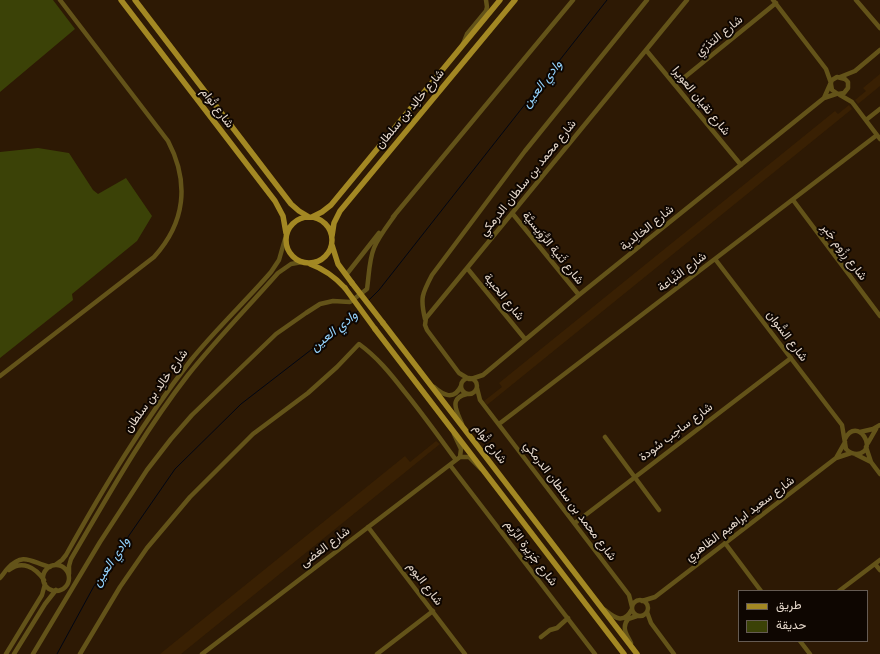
<!DOCTYPE html>
<html>
<head>
<meta charset="utf-8">
<style>
  body { margin:0 }
  #map { position:relative; width:880px; height:654px; overflow:hidden; background:#2d1904; font-family:Montserrat,Vazirmatn,sans-serif }
  canvas { display:block }
  .legend { position:absolute; left:738px; top:590px; width:130px; height:52px; box-sizing:border-box; background:#0e0601; border:1px solid #655b53; margin:0; padding:5px 7px; list-style:none; font-size:12px; color:#e7dacd }
  .legend li { display:flex; align-items:center; gap:8px; height:20px }
  .legend b { width:20px; border:1px solid #655b53 }
</style>
</head>
<body>
<div id="map">
<canvas width="880" height="654"></canvas>
<ul class="legend">
<li><b style="height:5px;background:#a38823"></b>طريق</li>
<li><b style="height:11px;background:#3b4207"></b>حديقة</li>
</ul>
</div>
<script>
const ctx = document.querySelector('canvas').getContext('2d');
ctx.lineJoin = 'round';
function paint(path, color) { ctx.fillStyle = color; ctx.fill(path, 'evenodd'); }
function stroke(path, color, width, dash) { ctx.strokeStyle = color; ctx.lineWidth = width; ctx.lineCap = dash ? 'butt' : 'round'; ctx.setLineDash(dash || []); ctx.stroke(path); }
function write(font, color, halo, rows, align = 'center') {
  ctx.font = font + ' Montserrat,Vazirmatn,sans-serif'; ctx.lineWidth = 4; ctx.setLineDash([]); ctx.textBaseline = 'middle'; ctx.strokeStyle = halo; ctx.fillStyle = color; for (const [text, x, y, turn = 0] of rows) {
    ctx.save(); ctx.translate(x, y); ctx.rotate((+turn || 0) * Math.PI / 180); ctx.textAlign = isNaN(turn) ? turn : align; if (halo) ctx.strokeText(text, 0, 0); ctx.fillText(text, 0, 0); ctx.restore();
  }
}
const built = new Path2D(`
  M880,74V86L858,104L855,100L866,91L863,88Z
  M849,105L852,109L487,405L484,401L502,387L499,383L835,111L838,114Z
  M436,441L440,444L181,654H160L405,456L410,462Z`);
const green = new Path2D(`
  M0,0H53L75,29L0,92Z
  M38,148L69,153L93,190L98,194L126,178L152,216L137,241L72,294L73,300L0,358V152Z`);
const stream = new Path2D(`
  M369,300L379,290L607,0
  M57,654L94,586L175,469L241,404L351,319L358,311`);
const minor = new Path2D(`
  M773,0L826,69L831,83
  M856,0L880,28
  M463,44L467,34L486,11L487,7L486,0
  M646,50L741,165
  M840,77L855,71L880,50
  M675,85L776,3
  M840,95L852,102L880,139
  M824,98L832,80L837,77L845,79L848,82V88L844,93L838,94L832,90L831,84
  M866,120L880,109
  M793,200L880,316
  M512,213L579,295
  M393,217L573,0
  M715,259L842,425L846,449C849,452 852,454 857,454C880,451 857,415 845,439
  M467,268L525,339
  M346,275L379,233
  M425,319C420,298 422,294 432,275L525,151L647,0
  M0,376L154,257C185,223 190,183 168,141L60,0
  M461 386a8 8 0 1 1 16 0a8 8 0 1 1-16 0Z
  M469,379L459,373L427,330L425,325L426,318L687,0
  M471,379L483,375L579,295L824,98L836,94
  M434,387C443,395 454,401 461,386
  M477,388L480,400L629,595L632,607
  M462,424C457,412 448,398 467,394
  M499,424L877,135
  M860,432L873,429L880,425
  M454,434L461,449L460,457
  M605,437L659,510
  M868,443L876,429
  M866,447L871,462L880,474
  M855,454L871,462
  M836,458L845,442
  M450,465L595,654
  M575,523L791,358
  M368,527L465,654
  M725,543L761,591
  M875,564L880,570
  M55,565L62,560L66,555C104,487 143,422 191,360C216,329 245,302 271,272L279,260L285,239
  M43 578a13 13 0 1 1 26 0a13 13 0 1 1-26 0Z
  M9,570C22,560 35,567 44,580
  M69,574V566L71,559C108,496 143,433 188,375C216,340 248,307 278,273L291,264L302,262
  M0,578C3,575 5,571 8,568C24,551 32,563 50,567
  M839,591L880,560
  M632 608a8 8 0 1 1 16 0a8 8 0 1 1-16 0Z
  M642,601L655,597L836,458L851,453
  M605,610C616,619 624,624 632,609
  M647,612L651,623L674,654
  M541,637L550,630L557,628L568,618
  M800,641L810,654
  M631,643C627,635 621,628 628,619L637,616
  M6,654L42,595L45,584
  M14,654L45,604L56,590
  M33,654L100,542L147,470L171,439L192,415L276,334L306,313L320,304L333,301L350,302L367,289C369,275 369,260 374,248C379,236 388,225 395,215
  M80,654L120,587L147,548L190,497L253,434L308,393L337,367L359,344C377,357 390,373 404,391C422,413 439,437 456,460
  M202,654L460,457H469L481,469
  M377,654L433,611`);
const major = new Path2D(`
  M121,0L275,201L283,216L286,233
  M135,0L291,204L299,211L309,217
  M286 240a23 23 0 1 1 46 0a23 23 0 1 1-46 0Z
  M312,217L322,212L331,205L500,0
  M332,236L334,223L340,211L515,0
  M332,245L338,264L352,283
  M310,264C324,269 335,277 345,288
  M383,323L637,654
  M375,329L624,654`);
const majorBridge = new Path2D(`
  M352,283L383,323
  M345,288L375,329`);
const streetNames = [
  ["شارع التذرّي",719,36,-39],
  ["شارع نقيان العويرا",701,101,51],
  ["شارع تُوام",217,108,53],
  ["شارع خالِد بن سلطان",410,109,-50],
  ["شارع محمد بن سلطان الدرمكي",528,178,-51],
  ["شارع الخالِدية",647,228,-39],
  ["شارع ثَنية الرُّوَيسيَّة",553,248,51],
  ["شارع رِزُوم جَبِر",844,252,53],
  ["شارع النَّباعة",682,272,-37],
  ["شارع الحبية",504,297,51],
  ["شارع السُّوان",787,336,53],
  ["شارع خالِد بن سلطان",156,391,-54],
  ["شارع ساحِب سُودة",676,432,-37],
  ["شارع تُوام",490,444,52],
  ["شارع محمد بن سلطان الدرمكي",570,501,53],
  ["شارع سعيد ابراهيم الظاهري",740,519,-37],
  ["شارع الغضى",325,547,-37],
  ["شارع جَزِيرة الرِّيم",531,553,53],
  ["شارع البوم",425,584,53]
];
const waterNames = [
  ["وادي العين",542,84,-52],
  ["وادي العين",334,331,-39],
  ["وادي العين",111,562,-56]
];
paint(built, '#392003');
paint(green, '#3b4207');
stroke(stream, '#000614', 1);
stroke(minor, '#635319', 4.5);
stroke(major, '#a38823', 5.5);
stroke(majorBridge, '#a38823', 5.5);
write('12px', '#e7dacd', '#0e0601', streetNames);
write('italic 13px', '#94d3fd', '#0e0601', waterNames);
</script>
</body>
</html>
